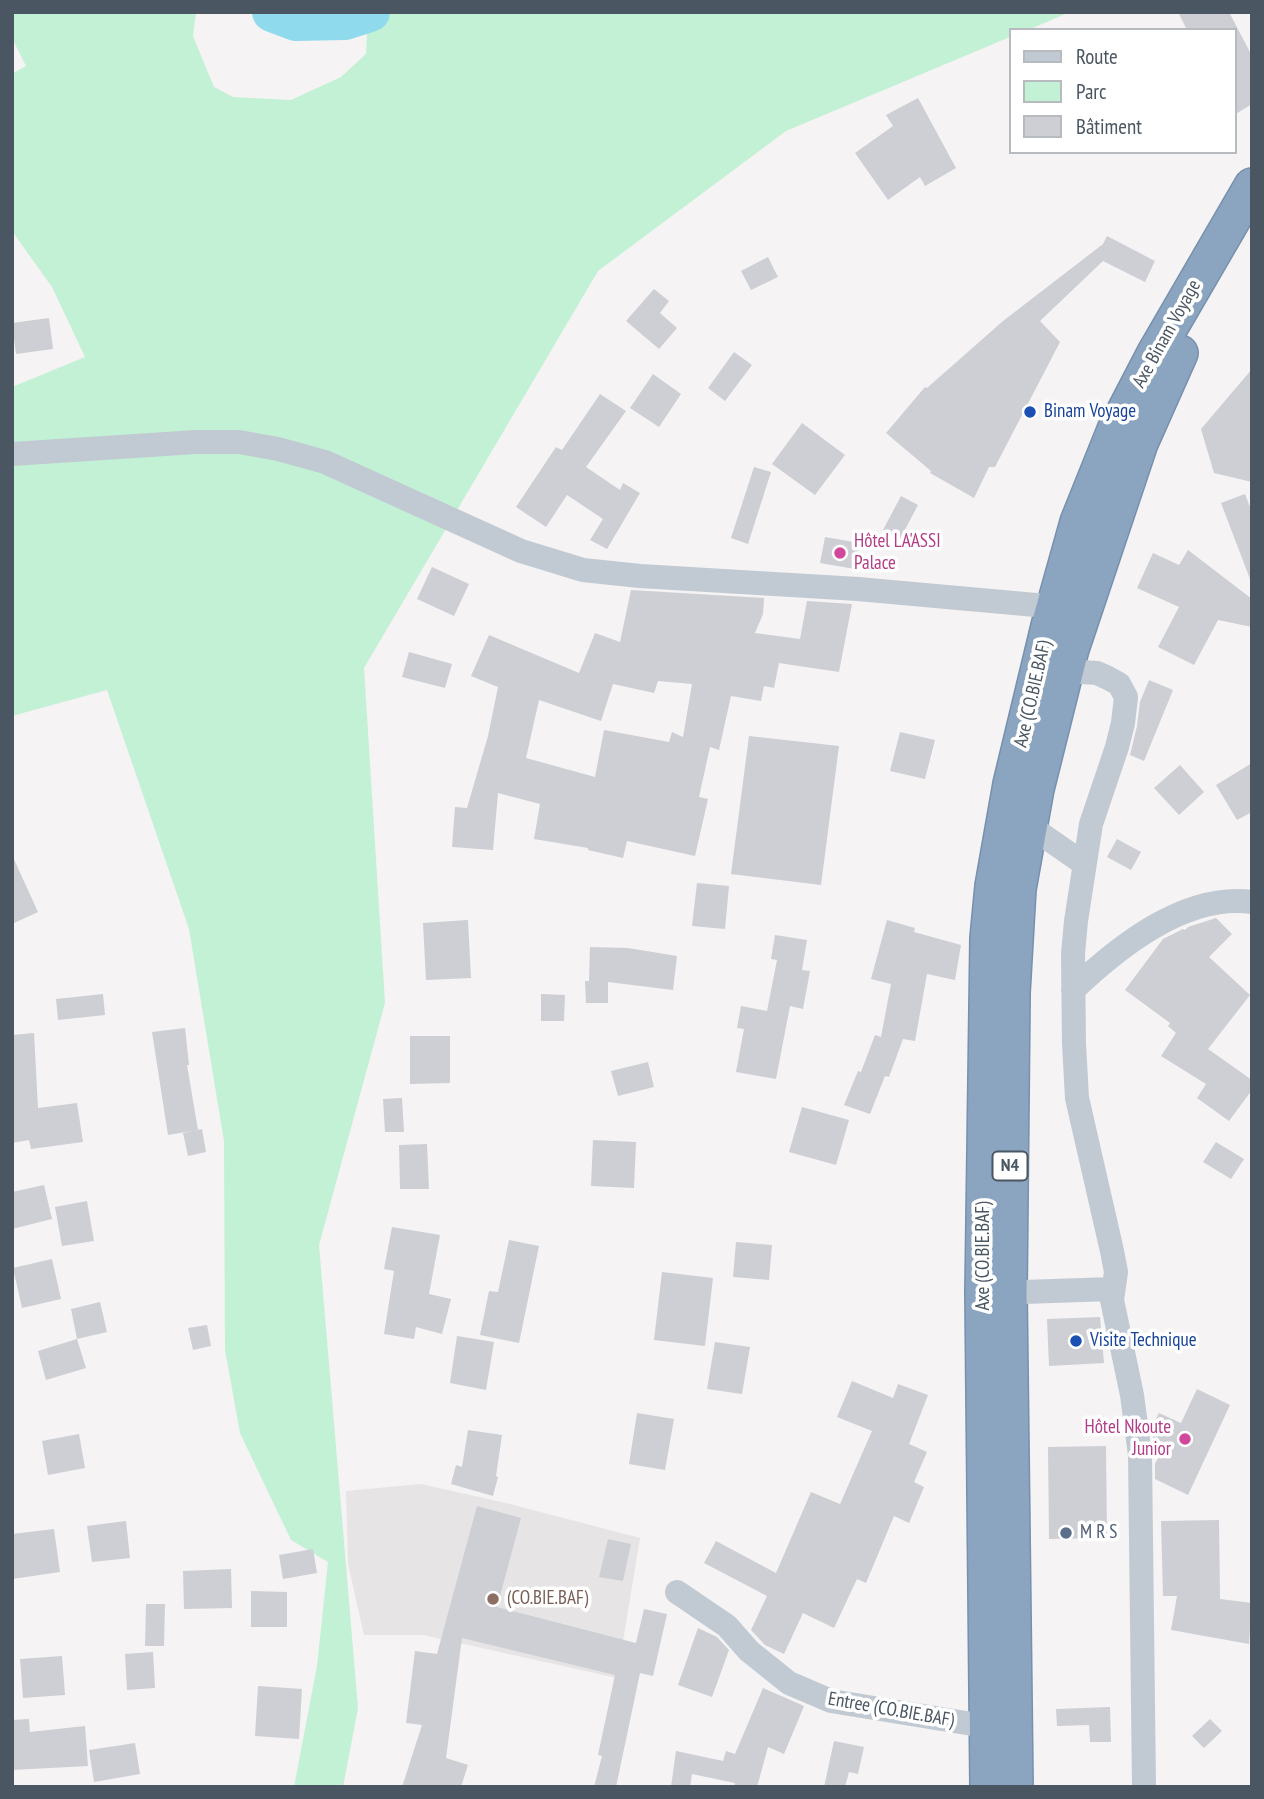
<!DOCTYPE html>
<html>
<head>
<meta charset="utf-8">
<style>
  body { margin:0 }
  #map { position:relative; width:1264px; height:1799px; overflow:hidden; background:#f5f3f3; font-family:"PT Sans Narrow",sans-serif }
  canvas { display:block }
  .frame { position:absolute; inset:0; border:14px solid #4a5661; pointer-events:none }
  .legend { position:absolute; left:1009px; top:28px; width:228px; height:126px; box-sizing:border-box; background:#fff; border:2px solid #b7bbc0; margin:0; padding:9px 12px; list-style:none; font-size:21px; color:#4a5661 }
  .legend li { display:flex; align-items:center; gap:14px; height:35px }
  .legend b { width:35px; border:2px solid #b7bbc0 }
</style>
</head>
<body>
<div id="map">
<canvas width="1264" height="1799"></canvas>
<div class="frame"></div>
<ul class="legend">
<li><b style="height:9px;background:#c1cad2"></b>Route</li>
<li><b style="height:19px;background:#c3f1d5"></b>Parc</li>
<li><b style="height:19px;background:#cdcfd5"></b>Bâtiment</li>
</ul>
</div>
<script>
const ctx = document.querySelector('canvas').getContext('2d');
ctx.lineJoin = 'round';
function paint(path, color) { ctx.fillStyle = color; ctx.fill(path, 'evenodd'); }
function stroke(path, color, width, dash) { ctx.strokeStyle = color; ctx.lineWidth = width; ctx.lineCap = dash ? 'butt' : 'round'; ctx.setLineDash(dash || []); ctx.stroke(path); }
function write(font, color, halo, rows, align = 'center') {
  ctx.font = font + ' "PT Sans Narrow",sans-serif'; ctx.lineWidth = 7; ctx.setLineDash([]); ctx.textBaseline = 'middle'; ctx.strokeStyle = halo; ctx.fillStyle = color; for (const [text, x, y, turn = 0] of rows) {
    ctx.save(); ctx.translate(x, y); ctx.rotate((+turn || 0) * Math.PI / 180); ctx.textAlign = isNaN(turn) ? turn : align; if (halo) ctx.strokeText(text, 0, 0); ctx.fillText(text, 0, 0); ctx.restore();
  }
}
const education = new Path2D(`
  M421,1484L506,1503L640,1538L617,1678L423,1635H364L348,1564L346,1491Z`);
const green = new Path2D(`
  M12,12H196L193,36L214,87L233,97L291,100L341,77L366,54L368,12H1070L1028,30H1010V37L786,131L598,271L364,668L385,1003L319,1245L358,1708L343,1787H294L317,1666L328,1562L291,1540L240,1433L225,1350L224,1141L189,929L107,690L12,716V387L85,357L52,287L12,231V74L26,66L12,38Z`);
const river = new Path2D(`
  M272,12L296,21L345,20L370,12`);
const building = new Path2D(`
  M1178,12H1229L1252,56V104L1234,115V30H1187Z
  M918,98L956,168L925,186L920,177L888,200L855,153L893,126L886,115Z
  M1107,236L1155,261L1145,282L1103,261L1040,321L1060,342L995,467H989L974,498L930,473L931,471L886,433L925,387L927,388L1003,321L1103,244Z
  M768,257L778,277L751,290L741,271Z
  M654,289L669,301L660,313L677,328L659,349L626,321Z
  M49,318L53,349L16,354L12,323Z
  M734,352L752,365L725,401L708,388Z
  M1252,369V482L1214,473L1201,429Z
  M653,374L681,394L659,427L630,408Z
  M600,394L626,411L586,467L620,490L623,483L640,493L607,549L590,540L603,519L567,495L546,527L516,507L556,447L562,450Z
  M802,423L845,455L815,495L772,464Z
  M754,467L771,472L748,544L731,538Z
  M1245,494L1252,512L1250,579L1221,503Z
  M901,496L918,505L900,539L883,530Z
  M825,537L860,543L855,569L820,563Z
  M1188,550L1252,599V627L1218,620L1194,665L1158,647L1179,607L1137,588L1153,553L1179,565Z
  M432,567L469,584L454,616L417,599Z
  M631,590L764,598L763,614L755,633L800,639L807,601L852,604L839,672L779,663L774,688L764,686L761,701L731,696L719,750L710,747L699,797L708,799L695,856L627,841L623,858L588,850V848L534,839L540,804L498,793L493,850L452,847L455,807L467,808L488,736L498,687L471,676L489,635L579,673L595,633L620,642ZM658,681L692,684L683,737L672,732L669,742L604,730L595,777L526,758L539,700L601,721L613,684L654,693Z
  M409,652L452,664L445,688L402,677Z
  M1149,680L1173,690L1144,761L1130,755L1137,726L1140,702Z
  M900,732L935,740L925,779L890,771Z
  M749,736L839,746L821,885L731,874Z
  M1252,763V812L1237,820L1216,785Z
  M1180,765L1204,792L1179,815L1154,788Z
  M1117,839L1141,852L1131,870L1107,857Z
  M12,855L38,912L12,924Z
  M697,883L729,886L725,929L692,926Z
  M1216,918L1232,934L1209,957L1250,995L1208,1049L1252,1080V1090L1229,1121L1197,1098L1206,1084L1161,1056L1176,1033L1168,1026L1170,1023L1125,990L1163,939L1183,929L1185,930L1188,927Z
  M468,920L471,978L426,980L423,923Z
  M887,920L915,928L914,932L961,945L955,980L927,974L915,1041L903,1039L889,1077L885,1076L870,1114L844,1105L858,1071L861,1072L875,1035L881,1037L891,984L871,979Z
  M775,935L807,940L802,970L810,971L803,1009L790,1006L776,1079L736,1072L744,1029L737,1028L741,1006L767,1011L777,960L771,959Z
  M590,947L628,948L677,956L673,990L608,982V1003H586L585,981H589Z
  M103,994L105,1015L58,1020L56,999Z
  M541,994L565,995L564,1021H541Z
  M185,1028L189,1065H187L198,1130L168,1135L152,1032Z
  M34,1033L38,1108L77,1103L83,1142L31,1149L29,1140L12,1143V1108H14L12,1035Z
  M410,1036H450V1083L410,1084Z
  M648,1062L654,1087L618,1096L611,1071Z
  M402,1098L404,1132H385L383,1099Z
  M802,1107L849,1120L836,1165L789,1152Z
  M202,1129L206,1152L188,1156L183,1133Z
  M593,1140L636,1142L634,1188L591,1186Z
  M1216,1142L1244,1159L1231,1179L1203,1162Z
  M427,1144L429,1189H400L399,1145Z
  M44,1185L52,1219L12,1229V1192Z
  M87,1201L94,1241L62,1246L55,1207Z
  M392,1227L440,1235L429,1294L451,1299L442,1334L416,1327L414,1339L384,1334L394,1271L384,1269Z
  M509,1240L539,1246L519,1343L480,1335L489,1291L498,1292Z
  M736,1242L772,1245L769,1280L733,1277Z
  M52,1259L61,1299L22,1308L13,1268Z
  M662,1272L713,1278L705,1346L654,1340Z
  M100,1302L107,1332L77,1339L71,1309Z
  M1100,1317L1104,1363L1049,1366L1047,1319Z
  M207,1325L211,1346L193,1350L188,1328Z
  M457,1336L494,1342L486,1390L450,1383Z
  M77,1339L86,1368L46,1380L38,1351Z
  M715,1342L750,1347L742,1394L707,1389Z
  M852,1381L893,1398L898,1384L928,1395L909,1444L927,1452L914,1482L924,1487L909,1523L894,1516L866,1583L857,1579L834,1628L803,1613L784,1654L765,1645L751,1630L767,1596L704,1563L716,1541L776,1573L811,1492L840,1504L872,1431L837,1417Z
  M1197,1389L1230,1405L1188,1495L1155,1479V1464L1165,1443L1153,1438L1151,1428L1159,1413L1181,1423Z
  M637,1413L674,1419L665,1470L629,1464Z
  M468,1430L502,1435L496,1476L498,1477L493,1496L451,1484L456,1465L462,1467Z
  M79,1434L85,1468L48,1475L42,1441Z
  M1106,1446L1107,1538L1049,1539L1048,1447Z
  M477,1506L521,1518L497,1607L636,1643L644,1609L667,1614L653,1676L640,1673L616,1787H594L602,1756L598,1755L615,1675L462,1638L446,1758L468,1765L461,1787H402L422,1725L406,1723L415,1651L437,1654Z
  M1219,1520L1220,1599L1252,1603L1249,1644L1171,1630L1177,1596H1163L1161,1521Z
  M126,1521L130,1558L92,1562L87,1526Z
  M54,1529L60,1572L12,1579V1534Z
  M608,1539L631,1544L623,1581L599,1577Z
  M313,1549L317,1573L283,1579L279,1555Z
  M231,1569L232,1608L184,1609L183,1571Z
  M251,1591L287,1592V1627H251Z
  M146,1604H165L164,1646H145Z
  M698,1628L717,1637L729,1650L712,1697L678,1685Z
  M153,1652L155,1688L127,1690L125,1654Z
  M62,1656L65,1695L23,1698L20,1659Z
  M258,1686L302,1689L299,1739L255,1736Z
  M763,1688L804,1706L784,1754L768,1747L757,1787H734L735,1783L692,1774L690,1787H671L676,1751L723,1761L726,1751L735,1754Z
  M1110,1707L1111,1742H1090L1089,1725L1057,1726L1056,1709Z
  M29,1719L30,1732L85,1726L88,1766L12,1770V1720Z
  M1210,1719L1222,1731L1204,1748L1192,1736Z
  M834,1741L864,1747L858,1774L849,1772L845,1787H824Z
  M135,1743L140,1774L94,1782L89,1750Z`);
const minor = new Path2D(`
  M12,454L196,442H239L278,449L325,462L521,551L583,570L640,576L858,589L1069,608
  M1065,671L1097,673L1108,678L1119,684L1126,697L1123,723L1117,747L1091,824L1076,921L1073,954L1074,1044L1077,1098L1112,1251L1116,1272L1112,1300L1132,1395L1140,1455L1144,1787
  M1028,825L1083,863
  M1073,990C1118,947 1185,893 1252,902
  M993,1293L1112,1289
  M677,1592L727,1626L749,1651L789,1683L831,1701L1003,1729`);
const highway = new Path2D(`
  M988,1787L983,1293L988,938L993,886L1011,784L1050,622L1078,522L1115,430L1155,353L1252,186
  M1015,1787L1009,1292L1012,993L1018,889L1036,789L1071,649L1140,443L1180,353`);
const markers = [
  [1030,412,7,"#1a4fb4"],
  [840,553,7,"#d1479c"],
  [1076,1341,7,"#1a4fb4"],
  [1185,1439,7,"#d1479c"],
  [1066,1533,7,"#5c6f8a"],
  [493,1599,7,"#8d6e63"]
];
const shields = [
  [1010,1166,35]
];
const shieldNames = [
  ["N4",1010,1166]
];
const streetNames = [
  ["Axe Binam Voyage",1167,334,-61],
  ["Axe (CO.BIE.BAF)",1033,694,-77],
  ["Axe (CO.BIE.BAF)",984,1256,-90],
  ["Entree (CO.BIE.BAF)",891,1710,10]
];
const transitNames = [
  ["Binam Voyage",1044,412],
  ["Visite Technique",1090,1341]
];
const hotelNames = [
  ["Hôtel LA'ASSI",854,542],
  ["Palace",854,564],
  ["Hôtel Nkoute",1171,1428,"right"],
  ["Junior",1171,1450,"right"]
];
const serviceNames = [
  ["M R S",1080,1533]
];
const educationNames = [
  ["(CO.BIE.BAF)",507,1599]
];
paint(education, '#e6e4e5');
paint(green, '#c3f1d5');
stroke(river, '#90daee', 40);
paint(building, '#cdcfd5');
stroke(highway, '#7690ad', 38);
stroke(minor, '#c1cad2', 24);
stroke(highway, '#8ba5c1', 35);
for (const [x, y, r, color] of markers) { const dot = new Path2D(); dot.arc(x, y, r, 0, 2 * Math.PI); ctx.fillStyle = color; ctx.fill(dot); stroke(dot, '#fff', 2.5); }
for (const [x, y, w] of shields) { const box = new Path2D(); box.roundRect(x - w / 2, y - 14.5, w, 29, 5); ctx.fillStyle = '#fff'; ctx.fill(box); stroke(box, '#4a5661', 2); }
write('bold 18px', '#4a5661', null, shieldNames);
write('19px', '#4a5661', '#fff', streetNames);
write('19px', '#164399', '#fff', transitNames, 'left');
write('19px', '#b23c85', '#fff', hotelNames, 'left');
write('19px', '#4e5e75', '#fff', serviceNames, 'left');
write('19px', '#785e54', '#fff', educationNames, 'left');
</script>
</body>
</html>
